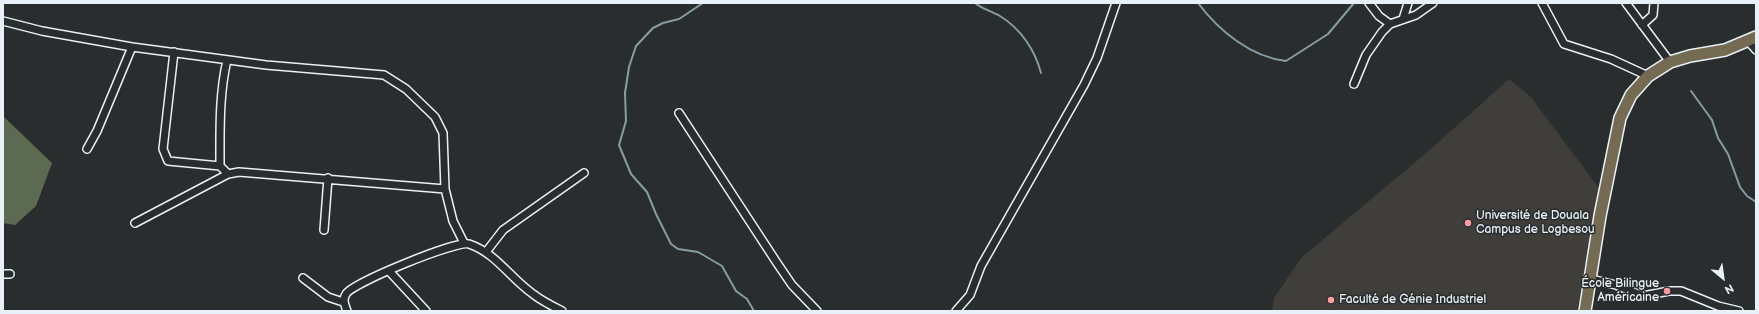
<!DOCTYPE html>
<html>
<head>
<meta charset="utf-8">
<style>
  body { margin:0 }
  #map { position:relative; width:1759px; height:314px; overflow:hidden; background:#2a2d2e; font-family:"Balsamiq Sans",sans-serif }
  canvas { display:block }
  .frame { position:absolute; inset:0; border:4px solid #e8f1f8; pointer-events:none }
  .north { position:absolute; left:1703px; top:258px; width:40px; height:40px; -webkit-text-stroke:3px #2a2d2e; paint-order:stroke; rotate:151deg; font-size:11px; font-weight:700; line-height:16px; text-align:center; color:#e8f1f8 }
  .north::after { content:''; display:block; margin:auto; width:14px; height:18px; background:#e8f1f8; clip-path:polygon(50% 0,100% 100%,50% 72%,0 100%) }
</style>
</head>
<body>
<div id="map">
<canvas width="1759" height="314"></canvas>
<div class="frame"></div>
<div class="north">N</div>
</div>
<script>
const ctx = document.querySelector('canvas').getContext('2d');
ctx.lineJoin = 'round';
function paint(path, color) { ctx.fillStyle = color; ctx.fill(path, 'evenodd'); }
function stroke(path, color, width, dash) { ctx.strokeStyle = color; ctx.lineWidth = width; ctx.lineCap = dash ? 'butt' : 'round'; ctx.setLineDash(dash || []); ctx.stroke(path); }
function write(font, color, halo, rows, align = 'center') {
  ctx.font = font + ' "Balsamiq Sans",sans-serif'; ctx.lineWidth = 3; ctx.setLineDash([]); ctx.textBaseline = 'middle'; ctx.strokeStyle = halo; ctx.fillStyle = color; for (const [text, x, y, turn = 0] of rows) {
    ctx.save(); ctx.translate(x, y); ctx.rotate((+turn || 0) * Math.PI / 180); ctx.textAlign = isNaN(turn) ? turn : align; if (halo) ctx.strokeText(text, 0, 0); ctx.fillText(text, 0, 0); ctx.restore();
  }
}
const built = new Path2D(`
  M1509,79L1530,96L1599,188L1577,311H1272L1274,298L1301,258L1425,154Z`);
const green = new Path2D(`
  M3,116L52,163L36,206L15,225L3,223Z`);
const stream = new Path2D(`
  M703,3L679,19L663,23L653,28L636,46L629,67L625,93L626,121L619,145L631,174L647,192L656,214L671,244L678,249L698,252L722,266L736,291L747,299L754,311
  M975,3C982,9 991,11 1000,16C1021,29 1035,50 1041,73
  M1198,3C1219,31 1251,57 1286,61L1328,34L1354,3
  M1691,91L1712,120L1718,138L1728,154L1740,187L1747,196L1756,202`);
const minor = new Path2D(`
  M1369,3L1379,16L1390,24
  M1542,3L1564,44L1611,59L1648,76
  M1626,3L1670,62
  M1403,19L1408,3
  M3,21L42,31L132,47L266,65L384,75L406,89L435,117L443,133L445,189
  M1642,25L1653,15L1654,3
  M1748,41L1756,50
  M174,52L163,149L168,161L220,166L228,174
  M1354,84L1366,55L1382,32L1390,24L1416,15L1433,3
  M679,113L777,263L792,285L817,311
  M87,149L97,131L132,47
  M220,166C220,130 219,95 227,60
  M135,223L228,174L239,172L445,189L453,221L464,243
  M324,230L328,178
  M486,252L503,230L584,173
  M389,271L426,311
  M3,274H10
  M303,278L328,297L343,302
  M1591,279L1616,285L1643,296L1669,291H1681L1718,306L1739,311
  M347,311C345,305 342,300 346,294C352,283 457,240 469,244C496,253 510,278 533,294C542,301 552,306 562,311
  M956,311L970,295L981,266L1084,85L1097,58L1116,3`);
const primary = new Path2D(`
  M1585,311L1600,216L1620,118L1631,95L1648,76L1670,62L1690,56L1725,50L1756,37`);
const markers = [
  [1468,223,4,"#ff9aa2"],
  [1667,291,4,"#ff9aa2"],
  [1331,300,4,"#ff9aa2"]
];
const poiNames = [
  ["Université de Douala",1476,216],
  ["Campus de Logbesou",1476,230],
  ["École Bilingue",1659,284,"right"],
  ["Américaine",1659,298,"right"],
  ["Faculté de Génie Industriel",1339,300]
];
paint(built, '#3f3e3a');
paint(green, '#5c6a52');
stroke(stream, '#879ca3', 2);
stroke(minor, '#e8f1f8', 10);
stroke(primary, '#e8f1f8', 14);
stroke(minor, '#2a2d2e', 7);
stroke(primary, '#746b52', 11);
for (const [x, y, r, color] of markers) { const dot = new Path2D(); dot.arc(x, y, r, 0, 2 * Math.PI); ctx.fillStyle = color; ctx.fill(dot); stroke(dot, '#2a2d2e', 1.5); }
write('12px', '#e8f1f8', '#2a2d2e', poiNames, 'left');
</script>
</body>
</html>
